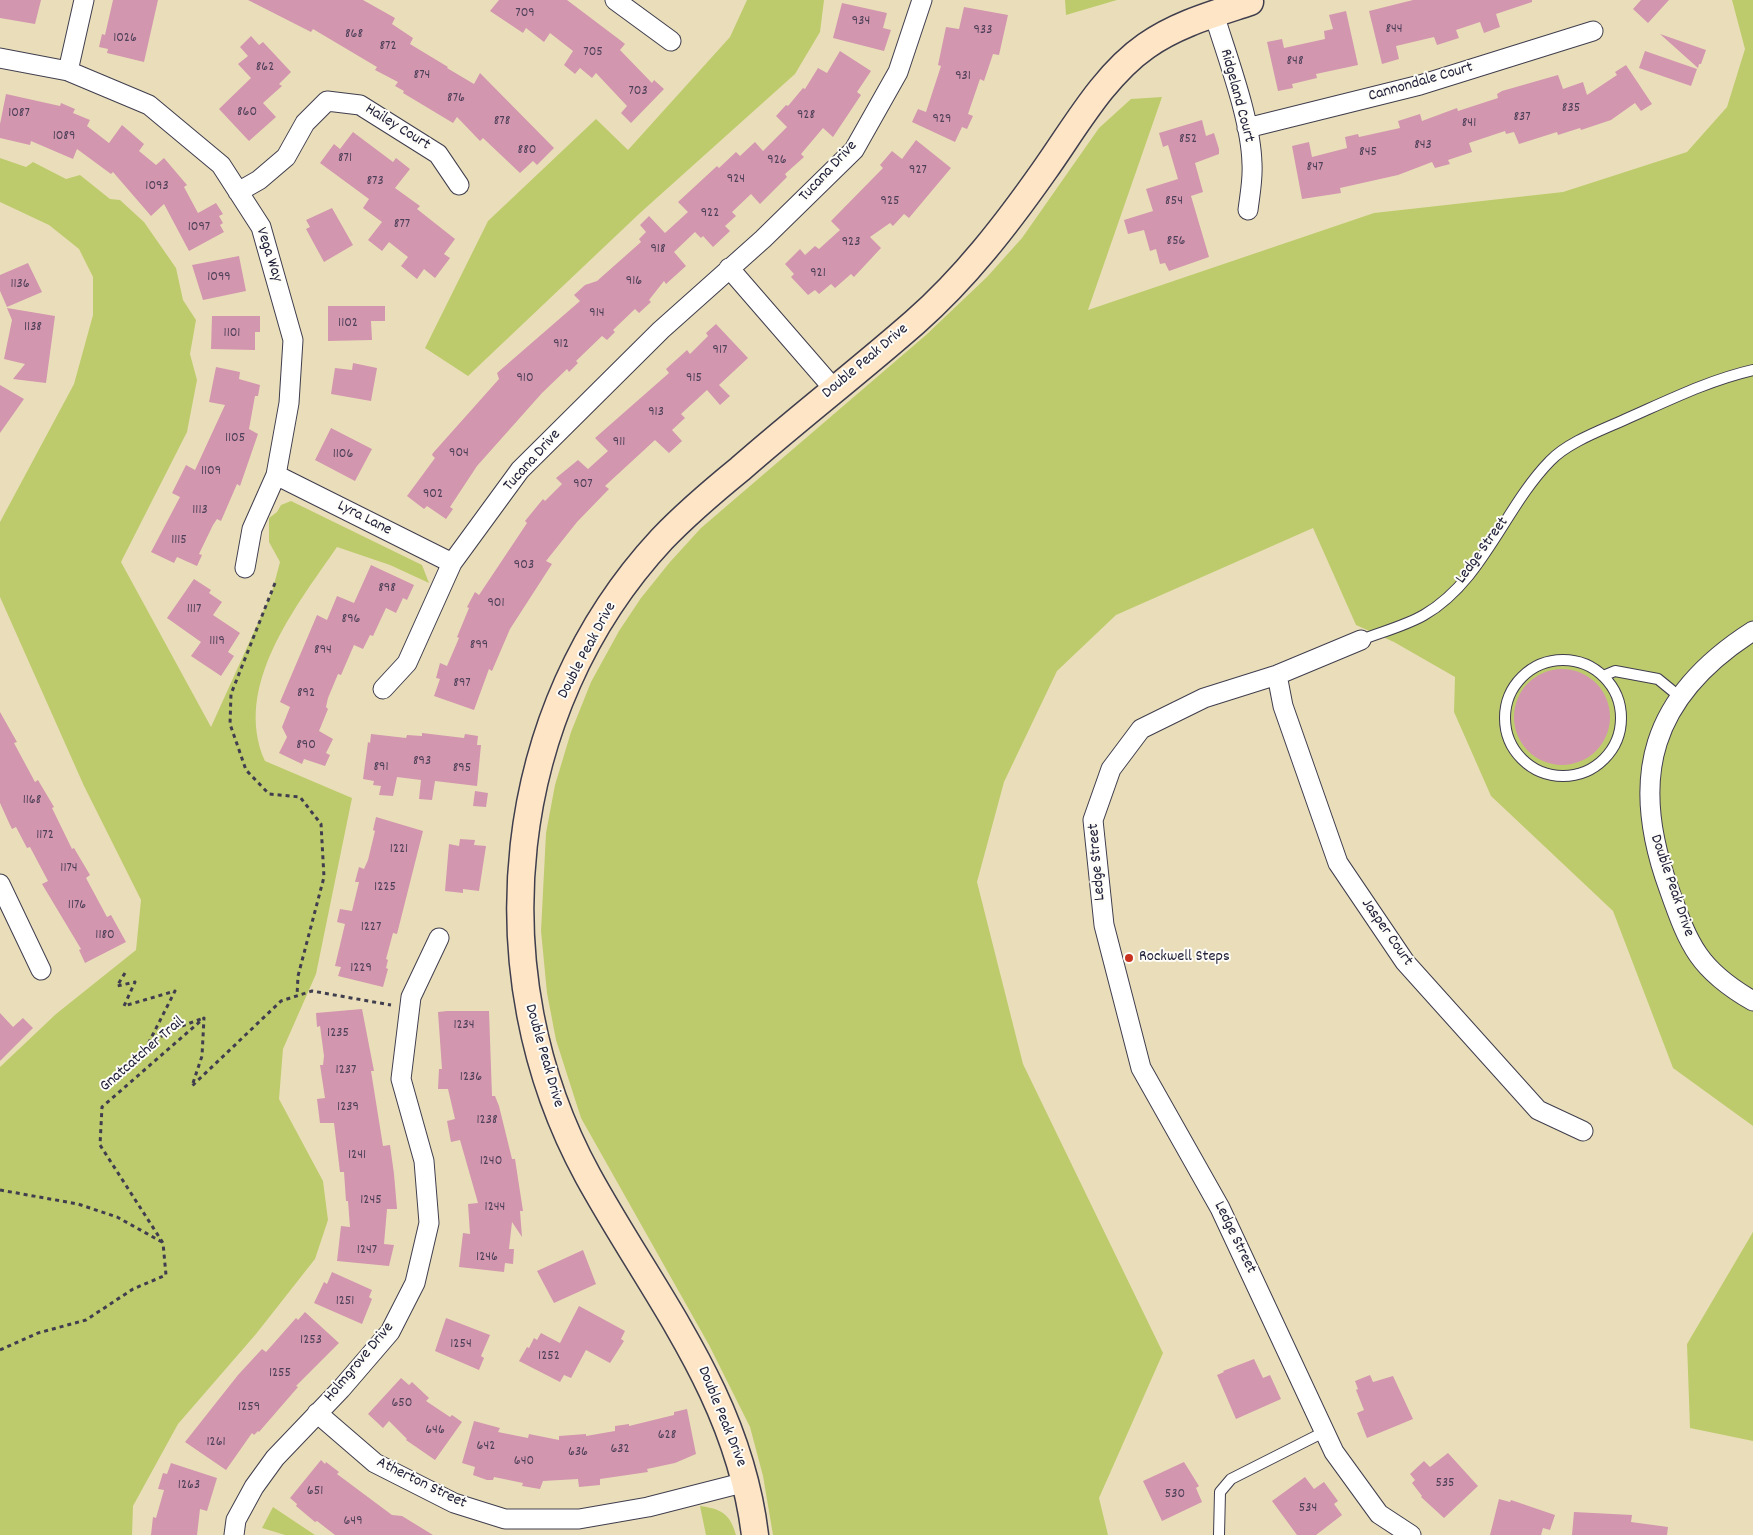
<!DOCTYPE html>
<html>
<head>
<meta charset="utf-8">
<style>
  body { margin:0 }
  canvas { display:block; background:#e9deb9 }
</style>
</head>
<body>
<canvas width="1753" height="1535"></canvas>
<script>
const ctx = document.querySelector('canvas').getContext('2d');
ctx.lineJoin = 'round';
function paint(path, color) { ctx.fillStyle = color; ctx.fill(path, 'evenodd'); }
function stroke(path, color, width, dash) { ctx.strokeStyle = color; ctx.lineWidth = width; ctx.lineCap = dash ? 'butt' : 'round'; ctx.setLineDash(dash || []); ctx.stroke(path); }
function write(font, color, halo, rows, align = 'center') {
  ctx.font = font + ' Dekko,sans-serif'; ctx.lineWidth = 4; ctx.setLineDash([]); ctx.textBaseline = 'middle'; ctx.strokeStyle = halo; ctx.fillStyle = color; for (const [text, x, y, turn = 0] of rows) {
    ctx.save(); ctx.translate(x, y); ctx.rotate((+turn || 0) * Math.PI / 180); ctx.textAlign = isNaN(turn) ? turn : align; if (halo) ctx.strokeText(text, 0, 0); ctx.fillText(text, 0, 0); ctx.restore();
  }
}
const green = new Path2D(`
  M747,0H824L820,32L795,74L640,213L468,376L425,348L488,221L596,119L628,150L730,37Z
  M1065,0H1117L1066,15Z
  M1732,0H1753V1126L1673,1068L1613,911L1491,796L1454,712L1455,677L1394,642L1356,625L1313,528L1116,615L1057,671L1004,782L977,882L1023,1064L1163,1353L1099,1498L1108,1535H773L763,1476L750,1427L709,1345L581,1118L556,1040L547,993L541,931L546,833L555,785L571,732L591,682L619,631L641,598L670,562L701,528L926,335L987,277L1022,238L1099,128L1131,99L1162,97L1088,310L1374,213L1563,192L1687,152L1727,107L1745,49Z
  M0,158L26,167L33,162L66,179L80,175L110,199L120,200L144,222L176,268L183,300L196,320L190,354L197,380L187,432L121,562L211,727L272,592L280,562L269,542V518L277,512L281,505L291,501L422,565L429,583L390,565L337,547C296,607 232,686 265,761L352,798L316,974L283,1049L279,1099L323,1181L328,1220L315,1259L256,1334L178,1424L133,1506L132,1535H0V1067L56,1014L136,950L141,900L84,786L0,597V522L74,384L93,315V277L79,249L49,225L0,202Z
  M1753,1232V1441L1690,1428L1687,1344Z
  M700,1506C722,1509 730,1514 736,1535H706Z
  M273,1507L315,1535H285L262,1528Z`);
const building = new Path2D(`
  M0,0H41L35,24L0,18Z
  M113,0H158L144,62L107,53L108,49L99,47L102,34L105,35Z
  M248,0H363L395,18L392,24L413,38L410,44L448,67L447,68L474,84L480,73L554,148L537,165L533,161L520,173L483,138L480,141L457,117L453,123L403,93L404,91L395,86L398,82L375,70L377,67L313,29L311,32Z
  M499,0H567L620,40L625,44L620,50L652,83L654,80L664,89L631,123L621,113L627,106L596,73L592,78L580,68L575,74L564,65L573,51L550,33L544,42L526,28L523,33L490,11Z
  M1413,0H1532V2L1496,14L1500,27L1484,33L1480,22L1456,30L1459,38L1437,45L1434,37L1396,46L1399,59L1382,64L1369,11Z
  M1641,0H1669L1648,23L1633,9Z
  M842,3L887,13L883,28L891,30L884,51L833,38Z
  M964,7L1008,15L999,55L993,54L984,81L980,79L968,114L973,116L967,129L962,127L955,142L912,122L918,109L926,112L941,66L938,65L946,27L959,29Z
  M1346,11L1358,65L1316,74L1317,78L1292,84L1293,88L1278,91L1267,42L1282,39L1284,48L1325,39L1324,31L1333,29L1329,15Z
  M1660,34L1706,50L1701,64H1699L1698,68Z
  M251,36L259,45L263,42L291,72L279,84L282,86L263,103L276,117L249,141L219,109L251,78L238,64L248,56L240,47Z
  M840,51L871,71L857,92L861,95L833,137L823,128L801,154L804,157L785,174L787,177L760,204L751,194L732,212L736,216L725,226L730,231L713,247L703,236L701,238L695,232L674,252L686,266L666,284L664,281L649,300L651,302L639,313L635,309L613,330L615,332L607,340L602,336L576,361L578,363L569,372L567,369L542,393L477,466L450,507L453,509L446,519L427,506L424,509L407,496L435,458L432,455L433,453L499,379L497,373L580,301L574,295L585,285L597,281L641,242L639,239L646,232L640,225L649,216L665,233L688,212L678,202L717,166L719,168L736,152L740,156L755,142L763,151L787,127L776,116L786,105L788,106L803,88L805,89L818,68L827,73Z
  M1645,51L1697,69L1691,86L1639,68Z
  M1626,65L1652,104L1641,111L1635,103L1611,120L1581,130L1580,128L1558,135L1557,132L1519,144L1514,132L1506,134L1505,131L1469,143L1472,152L1448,160L1450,164L1435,168L1432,162L1398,175L1340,188L1341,193L1302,199L1292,146L1309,142L1312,157L1347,148L1345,137L1358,134L1359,137L1400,128L1398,121L1420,114L1422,121L1457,108L1458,111L1498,98L1497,94L1502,91L1558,75L1563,89L1583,82L1587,95L1617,75L1615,72Z
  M6,94L60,106L61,103L75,109L73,113L90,120L87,126L109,143L122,125L144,144L139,151L156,165L164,158L187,185L184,187L198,213L216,203L223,214L219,216L223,223L220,225L224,232L189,251L164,204L151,216L113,172L111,174L77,149L73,159L31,141L30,145L0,138V124Z
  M1202,120L1206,136L1214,133L1219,149V154L1195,163L1203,192L1191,196L1209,257L1169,271L1165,263L1160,264L1156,249L1150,251L1144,230L1128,234L1124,220L1153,211L1146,189L1178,179L1168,145L1163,147L1159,133Z
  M353,132L393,162L396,158L410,169L395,188L420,206L417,209L455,239L444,254L450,258L435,278L424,269L417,279L401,266L408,257L389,242L382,251L368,240L382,222L363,208L369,199L320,163L334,144L340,149Z
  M916,140L951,168L909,218L904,214L893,226L890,223L870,237L881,248L854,277L851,274L835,288L831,284L819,294L815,290L808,295L791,277L794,274L785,264L800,249L805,255L815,246L819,249L840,230L831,221L883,168L880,165L892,151L902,159Z
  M332,208L353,245L324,262L306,229L310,227L306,220Z
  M239,256L246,291L203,300L192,265Z
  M28,263L42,292L7,307L0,291V275Z
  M328,306H385V321H371L372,340L328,341Z
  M7,308L55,316L46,383L13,379L25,364L4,359L12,320Z
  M212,316H260V332H255V350L211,349Z
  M716,324L748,358L719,385L730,396L720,405L707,390L681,414L685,418L672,430L682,441L669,453L655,440L605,486L609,489L577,522L546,561L552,564L510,629L492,671L489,669L474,710L434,696L440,679L436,678L440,663L447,666L459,638L457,637L469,608L467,607L475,592L479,595L527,523L525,521L543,499L545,501L562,484L556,478L578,460L588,469L608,451L595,438L669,373L666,369L687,350L690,354L708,336L706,333Z
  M353,363L377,368L371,401L331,394L335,368L352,370Z
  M216,367L240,372L239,379L260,385L258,396H255L249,429L258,434L240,486L237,484L221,521L217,519L213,525L199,554L202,555L197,566L177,557L174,563L151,552L180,497L172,493L186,465L195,470L225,405L209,402Z
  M0,385L24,399L0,433Z
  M331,428L372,449L355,481L315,460Z
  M371,565L414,585L407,600L403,598L396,613L386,608L373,636L370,635L363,649L354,645L341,675L338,674L328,698L326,707L328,709L319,731L333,739L326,753L330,755L325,766L304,759L302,764L279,753L287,737L282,727L290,707L280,702L317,615L327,620L337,596L354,603Z
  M194,579L211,590L209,593L222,602L213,615L240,633L228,652L234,656L221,676L191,656L201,642L167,618Z
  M1514 717a48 48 0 1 1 96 0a48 48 0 1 1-96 0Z
  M0,712L17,742L14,743L35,782L38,780L54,807L52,808L72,849L74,848L90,875L86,878L107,917L111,915L126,942L85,963L79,950L81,949L42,884L48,881L30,847L27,848L16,827L12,829L10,825L0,803Z
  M422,733L464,738L465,734L478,736L477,745H481L477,786L435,781L432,800L419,799L421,780L397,777L393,796L379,795L381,786L373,785L374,781L363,779L368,742L370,743L371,734L406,738L407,735L422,736Z
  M475,791L488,793L486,807L473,806Z
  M376,817L423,831L397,934L393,933L386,959L388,960L386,968L388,969L383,987L338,976L341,967L335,966L345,924L337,922L340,909L352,911L359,882H355L359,867L364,869L368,860L375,831L373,830Z
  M460,839L475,840L474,845L486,846L479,891L463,889V893L445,891L449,844L459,846Z
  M362,1009L374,1071H371L383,1146L390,1145L394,1174L397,1209H387L384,1244L394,1245L389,1266L337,1261L341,1226L350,1227L348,1201H346L344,1172H340L334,1123H320L317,1099L325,1098L320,1065H323L324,1056L320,1026L317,1027L316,1013Z
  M447,1011H489L492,1096H495L499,1106L512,1159H515L523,1211H520L522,1237L512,1222L509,1249H514L513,1264L505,1263L504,1272L459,1267L463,1233L470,1234L468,1204L478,1203L460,1140L451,1142L447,1121L455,1119L448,1089H438L439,1069H442L438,1012Z
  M0,1013L13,1027L23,1018L33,1028L0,1061Z
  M583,1250L596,1284L554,1303L537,1271Z
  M332,1272L372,1290L369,1297L372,1299L362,1324L314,1303L324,1282L327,1284Z
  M579,1306L625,1331L621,1339L624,1341L610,1363L586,1350L571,1378L564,1375L560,1382L519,1361L527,1347L529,1348L534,1338L537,1340L541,1333L560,1343Z
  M305,1312L339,1343L296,1386L298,1387L259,1432L258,1431L254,1435L252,1433L226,1470L185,1442L238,1375L262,1349L266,1352L296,1318L298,1320Z
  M446,1318L490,1335L481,1356L484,1358L479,1370L435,1351Z
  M1254,1359L1263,1378L1270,1375L1281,1399L1236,1419L1217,1375L1224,1372L1223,1371Z
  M1370,1375L1373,1382L1393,1376L1413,1419L1367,1438L1357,1413L1364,1410L1356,1390L1358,1389L1355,1381Z
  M401,1378L409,1385L412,1382L429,1398L426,1401L450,1417L452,1415L462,1422L435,1460L406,1440L407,1439L389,1421L383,1428L368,1414Z
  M687,1409L696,1454L675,1463L647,1469L648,1472L600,1479V1485L579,1487L578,1479L543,1481L540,1489L522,1486L523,1483L494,1477L493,1480H487L473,1475L475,1467L462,1463L474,1421L500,1428L498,1432L528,1438L529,1434L559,1440V1436L586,1434V1436L615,1431V1426L629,1424V1426L674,1415V1412Z
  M1448,1453L1478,1486L1444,1518L1421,1497L1422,1496L1412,1483L1415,1480L1410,1474L1424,1461L1430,1467Z
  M321,1460L325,1464L326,1462L339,1472L337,1474L392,1515L402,1516L433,1535H335L317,1521L315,1522L296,1506L297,1504L290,1498Z
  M1184,1462L1199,1486L1196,1488L1202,1502L1162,1521L1143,1481Z
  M171,1463L217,1478L207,1511L200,1509L197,1535H151L153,1517L156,1518L164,1490L158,1489L163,1473L167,1474Z
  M1305,1477L1314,1489L1324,1482L1338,1501L1334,1504L1342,1515L1316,1535H1297L1272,1501Z
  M1499,1499L1510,1502L1511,1500L1555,1515L1550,1530L1543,1528L1541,1535H1490Z
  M1574,1512L1632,1515L1631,1522L1668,1527L1667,1535H1572Z`);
const path = new Path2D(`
  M275,583L231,694L230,724L246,770L269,794L300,797L321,824L324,877L298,976L297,996
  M125,973L117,986L135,982L124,1006L175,991L145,1050L168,1031L201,1019
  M0,1190L78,1204L117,1217L162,1242
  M0,1350L38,1333L86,1320L133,1289L166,1275L163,1243L100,1145L102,1107L204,1018L202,1056L192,1086L281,1001L312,991L391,1005`);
const lane = new Path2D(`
  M1361,640C1381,632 1405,626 1424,615C1483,581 1504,508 1550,461C1568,442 1602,430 1626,419C1667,401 1709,380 1753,370
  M1505 718a58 58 0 1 1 116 0a58 58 0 1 1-116 0Z
  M1603,676L1615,671L1658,679L1680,697
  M1219,1535L1220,1492L1231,1479L1324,1432`);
const street = new Path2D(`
  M615,0L671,41
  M1214,14C1227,57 1251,119 1252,164C1253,179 1250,194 1248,210
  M0,58L68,71L149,105L221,165L261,227L293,340L289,403L276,475L252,529L245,568
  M68,71L84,0
  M1247,128L1420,85L1593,31
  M238,192L259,180L286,157L305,123L327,101L360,105L438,154L459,185
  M729,268L834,389
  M276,475L452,563
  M1753,631C1651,696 1628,777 1669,889C1689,946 1699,970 1753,1001
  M1361,640L1277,675L1204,698L1141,729L1111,769L1093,820L1104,925L1141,1068L1220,1208L1334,1452L1379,1514L1411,1535
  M1277,675L1283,706L1338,863L1405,962L1538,1110L1583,1131
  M383,689L407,663L452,563L520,470L661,330L763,239L854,150L898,72L922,0
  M0,884L41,970
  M317,1413L375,1463L454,1503L505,1519H579L648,1507L746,1482
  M234,1535L236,1520L254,1487L275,1458L341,1389L390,1332L415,1283L429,1223L424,1161L401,1079L411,997L439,938`);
const secondary = new Path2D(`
  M755,1535C738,1394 654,1296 588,1176C477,973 503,710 662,539C686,514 713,491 740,469C797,419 858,372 915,322C965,278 1006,225 1044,171C1074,129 1103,76 1146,46C1177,24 1214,14 1250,2`);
const markers = [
  [1129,958,5,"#c8321e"]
];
const numberNames = [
  ["709",525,14],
  ["934",861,22],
  ["844",1394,30],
  ["933",983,31],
  ["868",354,35],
  ["1026",125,39],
  ["872",388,47],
  ["705",593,53],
  ["848",1295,62],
  ["862",265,68],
  ["874",422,76],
  ["931",963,77],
  ["703",638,92],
  ["876",456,99],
  ["835",1571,109],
  ["860",247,113],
  ["1087",19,114],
  ["928",806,116],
  ["837",1522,118],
  ["929",942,120],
  ["878",502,122],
  ["841",1469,124],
  ["1089",64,137],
  ["852",1188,140],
  ["843",1423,146],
  ["880",527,151],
  ["845",1368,153],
  ["871",345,159],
  ["926",777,161],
  ["847",1315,168],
  ["927",918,171],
  ["924",736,180],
  ["873",375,182],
  ["1093",157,187],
  ["925",890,202],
  ["854",1174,202],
  ["922",710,214],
  ["877",402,225],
  ["1097",199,228],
  ["856",1176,242],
  ["923",851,243],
  ["918",658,250],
  ["921",818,274],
  ["1099",219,278],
  ["916",634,282],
  ["1136",20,285],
  ["914",597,314],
  ["1102",348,324],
  ["1138",33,328],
  ["1101",232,334],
  ["912",561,345],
  ["917",720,351],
  ["910",525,379],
  ["915",694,379],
  ["913",656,413],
  ["1105",235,439],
  ["911",619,443],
  ["904",459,454],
  ["1106",343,455],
  ["1109",211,472],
  ["907",583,485],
  ["902",433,495],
  ["1113",200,511],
  ["1115",179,541],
  ["903",524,566],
  ["898",387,589],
  ["901",496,604],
  ["1117",194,610],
  ["896",351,620],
  ["1119",217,642],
  ["899",479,646],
  ["894",323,651],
  ["897",462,684],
  ["892",306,694],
  ["890",306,746],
  ["893",422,762],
  ["891",381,768],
  ["895",462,769],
  ["1168",32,801],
  ["1172",45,836],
  ["1221",399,850],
  ["1174",69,869],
  ["1225",385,888],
  ["1176",77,906],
  ["1227",371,928],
  ["1180",105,936],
  ["1229",361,969],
  ["1234",464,1026],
  ["1235",338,1034],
  ["1237",346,1071],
  ["1236",471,1078],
  ["1239",348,1108],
  ["1238",487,1121],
  ["1241",357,1156],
  ["1240",491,1162],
  ["1245",371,1201],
  ["1244",495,1208],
  ["1247",367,1251],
  ["1246",487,1258],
  ["1251",345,1302],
  ["1253",311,1341],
  ["1254",461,1345],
  ["1252",549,1357],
  ["1255",280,1374],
  ["650",402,1404],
  ["1259",249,1408],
  ["646",435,1431],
  ["628",667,1436],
  ["1261",216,1443],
  ["642",486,1447],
  ["632",620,1450],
  ["636",578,1453],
  ["640",524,1462],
  ["535",1445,1484],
  ["1263",189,1486],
  ["651",315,1492],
  ["530",1175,1495],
  ["534",1308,1509],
  ["649",353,1522]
];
const streetNames = [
  ["Cannondale Court",1421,83,-16],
  ["Ridgeland Court",1236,96,75],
  ["Hailey Court",397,128,32],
  ["Tucana Drive",829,172,-47],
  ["Vega Way",268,255,72],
  ["Double Peak Drive",866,362,-40],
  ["Tucana Drive",533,461,-48],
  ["Lyra Lane",364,519,27],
  ["Ledge Street",1483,551,-54],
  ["Double Peak Drive",588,651,-62],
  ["Ledge Street",1098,862,-95],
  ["Double Peak Drive",1671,886,71],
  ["Jasper Court",1386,933,55],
  ["Gnatcatcher Trail",143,1055,-41],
  ["Double Peak Drive",543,1056,74],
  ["Ledge Street",1234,1238,64],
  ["Holmgrove Drive",360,1363,-50],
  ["Double Peak Drive",721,1417,68],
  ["Atherton Street",421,1484,26]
];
const poiNames = [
  ["Rockwell Steps",1139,958]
];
paint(green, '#becb6d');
paint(building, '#d396af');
stroke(lane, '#403e4e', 12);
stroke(street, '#403e4e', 21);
stroke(secondary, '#403e4e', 29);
stroke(path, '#403e4e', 3, [4, 4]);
stroke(lane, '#fff', 10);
stroke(street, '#fff', 19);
stroke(secondary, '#fde5c5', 26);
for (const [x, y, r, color] of markers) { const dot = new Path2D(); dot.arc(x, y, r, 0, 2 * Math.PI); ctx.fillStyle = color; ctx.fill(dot); stroke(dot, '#fdfcf7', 2); }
write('14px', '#4e3f58', null, numberNames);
write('16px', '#22223b', '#fdfcf7', streetNames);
write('16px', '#22223b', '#fdfcf7', poiNames, 'left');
</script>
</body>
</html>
